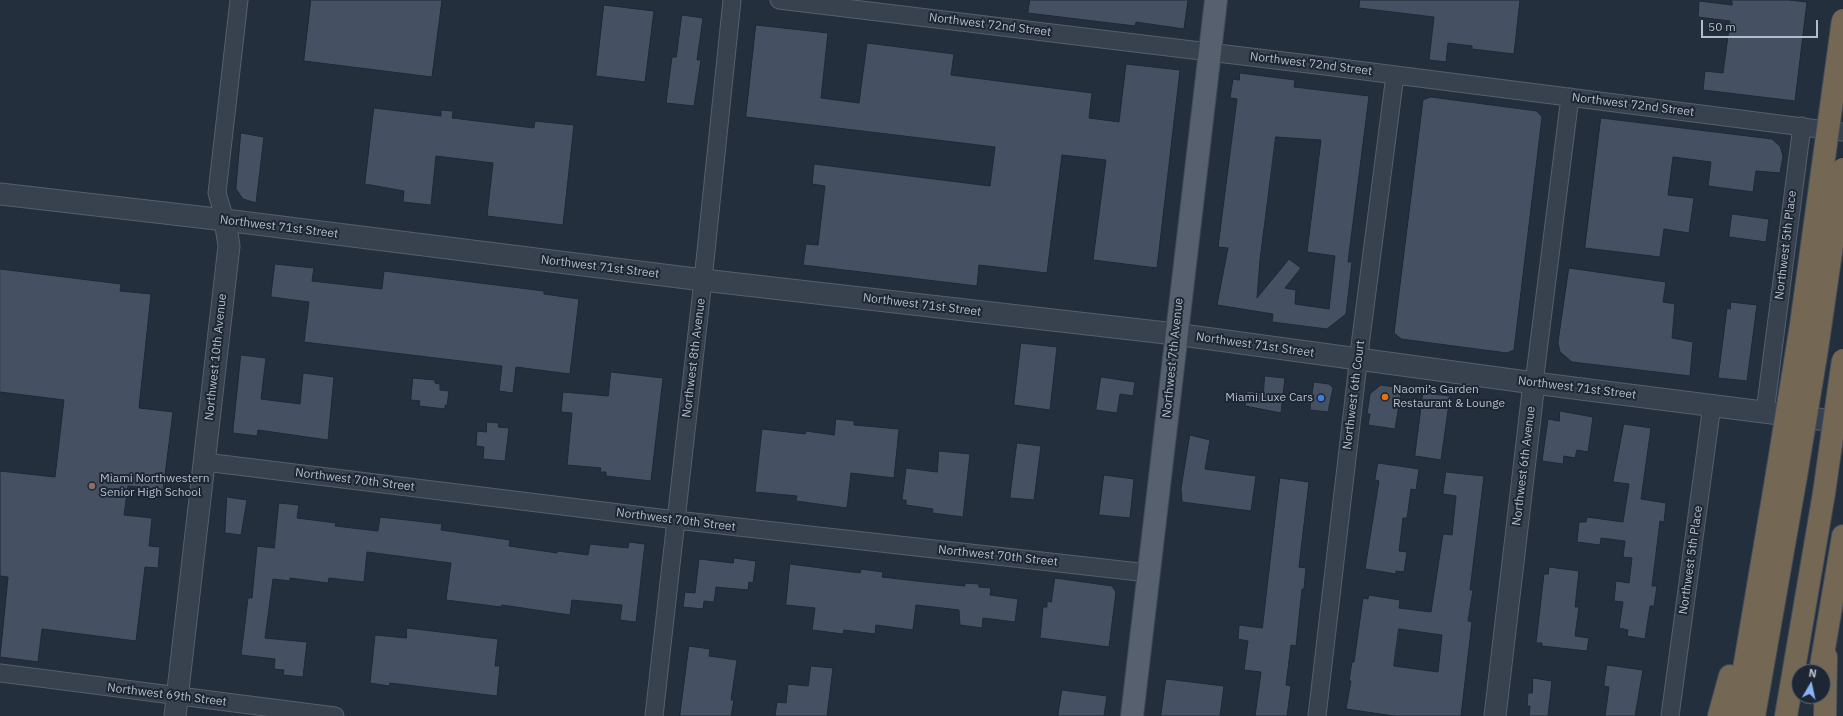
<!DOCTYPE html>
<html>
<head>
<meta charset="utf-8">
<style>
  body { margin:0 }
  #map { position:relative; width:1843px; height:716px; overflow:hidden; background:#242f3e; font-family:"IBM Plex Sans",sans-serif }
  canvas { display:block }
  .north { position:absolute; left:1791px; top:664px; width:40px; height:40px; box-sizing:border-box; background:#1d2633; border:1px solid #59626f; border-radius:50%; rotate:9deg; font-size:11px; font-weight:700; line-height:16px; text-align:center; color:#b4bcc9 }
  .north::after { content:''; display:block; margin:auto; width:14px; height:18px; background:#8ab4f8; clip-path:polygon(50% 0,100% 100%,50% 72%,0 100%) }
  .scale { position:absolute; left:1701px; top:20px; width:117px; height:18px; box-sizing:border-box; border:2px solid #b4bcc9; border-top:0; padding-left:5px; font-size:12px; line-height:14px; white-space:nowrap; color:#b4bcc9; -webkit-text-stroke:3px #1d2633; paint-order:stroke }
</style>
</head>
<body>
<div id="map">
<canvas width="1843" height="716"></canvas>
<div class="north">N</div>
<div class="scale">50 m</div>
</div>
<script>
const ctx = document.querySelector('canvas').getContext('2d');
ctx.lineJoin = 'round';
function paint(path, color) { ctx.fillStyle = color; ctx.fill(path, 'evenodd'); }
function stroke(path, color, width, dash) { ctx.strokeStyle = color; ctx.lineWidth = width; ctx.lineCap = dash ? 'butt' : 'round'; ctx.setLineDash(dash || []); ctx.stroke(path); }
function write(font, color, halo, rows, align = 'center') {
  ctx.font = font + ' "IBM Plex Sans",sans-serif'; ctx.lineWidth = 4; ctx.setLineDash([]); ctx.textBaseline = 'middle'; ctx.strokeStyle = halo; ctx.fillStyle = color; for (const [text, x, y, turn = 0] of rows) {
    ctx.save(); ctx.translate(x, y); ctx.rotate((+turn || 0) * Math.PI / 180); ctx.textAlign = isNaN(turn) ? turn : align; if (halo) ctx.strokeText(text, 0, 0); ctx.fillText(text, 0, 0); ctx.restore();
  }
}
const building = new Path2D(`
  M311,0H442L432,77L304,61Z
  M1030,0H1188L1184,29L1136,22L1135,26L1028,13Z
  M1360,0H1520L1514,54L1472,49V46L1448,43L1446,62L1429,60L1434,17L1359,8Z
  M1732,0H1789L1807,2L1795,101L1703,90L1705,71L1723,73L1730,21L1698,17L1699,1L1732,5Z
  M604,5L654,11L645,82L596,76Z
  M682,15L703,18L697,60H701L694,106L666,103L672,57H676Z
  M756,25L828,33L821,98L859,103L867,43L954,54L951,75L1092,93L1089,118L1119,122L1126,64L1180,70L1157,268L1093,260L1106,160L1062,155L1047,273L979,265L977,286L803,265L806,244L818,245L825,186L812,184L814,164L990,186L995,147L746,117Z
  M1240,73L1295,80L1294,87L1369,96L1348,262H1352L1346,314L1327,329L1272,322L1273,314L1217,305L1228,248L1218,247L1237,99L1230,98L1233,79L1239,80ZM1276,137L1321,140L1307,252L1335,256L1329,309L1295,304L1296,290L1285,288L1301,268L1289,259L1257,298L1260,260Z
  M1431,97L1537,111L1542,117L1514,350L1507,353L1401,339L1394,333L1423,100Z
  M374,108L441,116V110L453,111L452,118L534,128L535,121L574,125L563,225L487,216L493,163L436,156L431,205L403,202L404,191L365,184Z
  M1601,118L1772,139L1780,146L1783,156L1780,173L1756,171L1753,192L1708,186L1711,162L1673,157L1668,195L1694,198L1689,233L1664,229L1660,257L1585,248Z
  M241,133L264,137L256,203L243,199L236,189Z
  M1732,214L1769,219L1766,242L1729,237Z
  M275,264L314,268L312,281L382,289L384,271L544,291V294L579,299L570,374L516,367L513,393L499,391L502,366L304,342L309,302L271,297Z
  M1569,268L1666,282L1663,302L1675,304L1672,338L1693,342L1690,376L1572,362L1560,352L1558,343Z
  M0,269L121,284L120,291L151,294L139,408L173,412L163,490L128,486L124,515L152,518L149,546L160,547L158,568L145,567L136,641L42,629L38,662L0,657L8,577L0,576V471L55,477L64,400L0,392Z
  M1731,302L1757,305L1747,381L1718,378L1727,308L1730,309Z
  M1021,343L1057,347L1050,410L1014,405Z
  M241,355L266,358L261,399L300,404L303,373L334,377L328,440L258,430L257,436L233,433Z
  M611,372L663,378L651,481L606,476V472H600L601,468L567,465L572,413L561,412L563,392L608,396Z
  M1265,376L1285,378L1281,413L1245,406L1247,391L1263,393Z
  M1101,377L1135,382L1133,396L1120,394L1117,413L1096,410Z
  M413,378L435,380V383L440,384V390L449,391L447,406L445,405V409L419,406L420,401L411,400Z
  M1314,382L1329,384L1333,388L1328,412L1310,410Z
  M1381,385L1395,387L1401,392L1395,429L1368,425L1370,414H1367L1370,394Z
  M1423,393L1450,396L1441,460L1415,456Z
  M1560,411L1593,417L1588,452L1577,450L1575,458L1564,456L1563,464L1542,461L1548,419L1559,421Z
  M836,419L854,421V425L899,429L894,478L851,473L847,508L796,501L797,496L755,492L762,429L805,434L806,431L834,435Z
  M487,422L499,423L498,427L509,428L505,461L483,459L484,447L476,446L477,431L486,432Z
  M1624,424L1651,428L1641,499L1666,503L1664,522L1660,521L1652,586H1657L1654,606H1650L1645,639L1627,636L1628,630L1619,628L1623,602L1614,601L1616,581L1629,583L1632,558L1623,557L1625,541L1601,538L1600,545L1577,542L1579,522H1586L1587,517L1623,522L1629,484L1613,482Z
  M1190,435L1210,440L1205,469L1256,476L1251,511L1182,502L1181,489Z
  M1017,443L1041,446L1034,500L1010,498Z
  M939,451L970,454L963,517L932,513L933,509L906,505V500H902L906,468L937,472Z
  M1378,463L1419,469L1416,490L1411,489L1407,518H1403L1399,551L1407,552L1404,572L1396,571V574L1365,569L1379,481L1375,480Z
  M1446,472L1484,476L1470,590H1473L1468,621L1472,622L1461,716H1394L1346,709L1351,681H1349L1352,662H1354L1363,598L1368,599L1369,595L1400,600L1399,608L1431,612L1443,534L1452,535L1456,496L1443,494ZM1399,629L1442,635L1438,672L1394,666Z
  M1104,475L1134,479L1130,518L1099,515Z
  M1280,478L1309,482L1299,567L1306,568L1304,589H1302L1296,646L1291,645L1286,685L1291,686L1287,716H1255L1261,672L1244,670L1248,641L1238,639L1239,625L1262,628Z
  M227,497L247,500L241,535L225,533Z
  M279,503L299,505L297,518L336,523L335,526L378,531L380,517L407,520L442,524L441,530L510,540L509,546L557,553L558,551L588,555L590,544L628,548L629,542L645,544L636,622L620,620L622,605L572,600L570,615L502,605L501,607L446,600L451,563L367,552L364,582L329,578L328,583L290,578V581L273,579L265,638L307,642L303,677L283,675L284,670L274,669L275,659L241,655L248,598H252L257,546L274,548Z
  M734,558L756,561L753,583L749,582L748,590L716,587L714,602L704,601L703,609L683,607L685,592L695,593L699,559L733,563Z
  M790,564L860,573L861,569L883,572L882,577L925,582L965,586V583L979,584V587L991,588L990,595L1018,599L1015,622L983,618L982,628L960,625L959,610L916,605L913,630L876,625L875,634L844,630L843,634L812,630L815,608L786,605Z
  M1549,567L1579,571L1575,607H1579L1575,636L1589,638L1587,651L1542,646V643H1536L1544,574H1548Z
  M1055,578L1112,586L1116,592L1109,647L1040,638L1043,607H1047V601L1051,602Z
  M407,628L498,639L495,666H500L497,696L390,683L389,686L370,683L375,635L406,638Z
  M689,646L710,649L709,656L737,660L731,700H734L731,716H680Z
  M1607,665L1643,670L1635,716H1605L1609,687L1604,686Z
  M811,666L833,668L827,716H775L777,702L786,703L788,684L808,686Z
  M1533,678L1552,681L1548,716H1529L1530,706H1527L1528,693H1532Z
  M1166,679L1224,686L1220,716H1161Z
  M1062,690L1107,696L1104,716H1058Z`);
const minor = new Path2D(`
  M779,0L1325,66L1843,132
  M225,220L217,193L239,0
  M1534,383L1570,97
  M1765,412L1802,126
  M205,462L676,520L1148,573
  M0,673L335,716
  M654,716L703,280L732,0
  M1317,716L1361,338L1395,75
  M1670,716L1712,405`);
const tertiary = new Path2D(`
  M0,194L225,220L703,280L1175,334L1534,383L1843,422
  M175,716L229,246L225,220
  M1495,716L1534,383`);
const primary = new Path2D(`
  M1132,716L1216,0`);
const motorway = new Path2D(`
  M1820,672L1843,536
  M1719,716L1730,676
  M1736,716L1777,474
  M1754,716L1796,476
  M1786,716L1824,493
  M1825,716L1826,657`);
const motorwayBridge = new Path2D(`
  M1777,474L1801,325L1843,20
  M1796,476L1817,349L1843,169
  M1824,493L1843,360`);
const markers = [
  [1385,397,4,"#e8710a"],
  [1321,398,4,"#3f7fe0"],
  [92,486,4,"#8d6e63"]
];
const streetNames = [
  ["Northwest 72nd Street",990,25,7],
  ["Northwest 72nd Street",1311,64,7],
  ["Northwest 72nd Street",1633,105,7],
  ["Northwest 71st Street",279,227,7],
  ["Northwest 5th Place",1786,245,-83],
  ["Northwest 71st Street",600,267,7],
  ["Northwest 71st Street",922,305,7],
  ["Northwest 71st Street",1255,345,8],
  ["Northwest 10th Avenue",216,357,-84],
  ["Northwest 8th Avenue",694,358,-83],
  ["Northwest 7th Avenue",1173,358,-84],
  ["Northwest 71st Street",1577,388,7],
  ["Northwest 6th Court",1354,395,-83],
  ["Northwest 6th Avenue",1524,466,-83],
  ["Northwest 70th Street",355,480,7],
  ["Northwest 70th Street",676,520,7],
  ["Northwest 70th Street",998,556,6],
  ["Northwest 5th Place",1691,560,-82],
  ["Northwest 69th Street",167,695,7]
];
const poiNames = [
  ["Naomi’s Garden",1393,390],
  ["Restaurant & Lounge",1393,404],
  ["Miami Luxe Cars",1313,398,"right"],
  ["Miami Northwestern",100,479],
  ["Senior High School",100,493]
];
paint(building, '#455162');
stroke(building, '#1f2835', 1);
stroke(minor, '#565f6c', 19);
stroke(tertiary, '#565f6c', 23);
stroke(primary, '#414a57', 24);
stroke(motorway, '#434c59', 24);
stroke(minor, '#38414e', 17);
stroke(tertiary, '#38414e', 21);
stroke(primary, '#56606e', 22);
stroke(motorway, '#746855', 22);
stroke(motorwayBridge, '#434c59', 24, []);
stroke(motorwayBridge, '#746855', 22);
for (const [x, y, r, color] of markers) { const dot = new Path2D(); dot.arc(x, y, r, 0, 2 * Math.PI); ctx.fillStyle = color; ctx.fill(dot); stroke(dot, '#1d2633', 1.5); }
write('12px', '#b4bcc9', '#1d2633', streetNames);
write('12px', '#b4bcc9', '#1d2633', poiNames, 'left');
</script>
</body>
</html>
